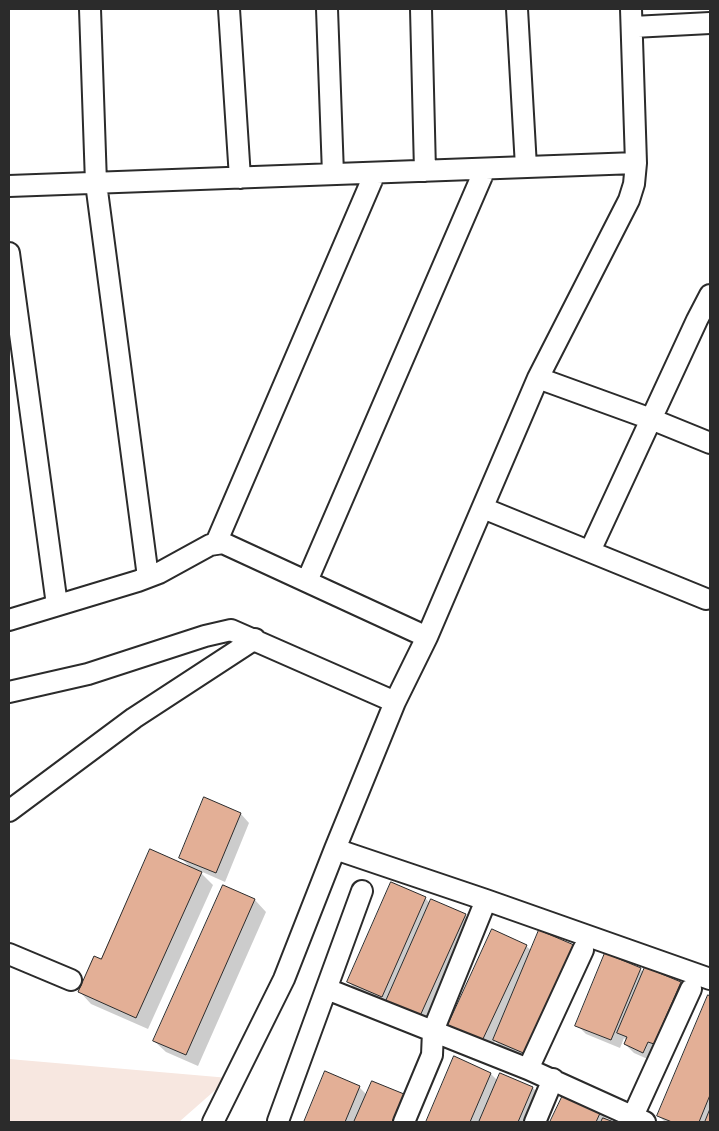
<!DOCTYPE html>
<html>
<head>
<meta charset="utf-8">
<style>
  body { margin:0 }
  #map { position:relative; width:719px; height:1131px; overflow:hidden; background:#fff; font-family:Mali,sans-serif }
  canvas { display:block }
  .frame { position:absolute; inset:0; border:10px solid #2b2b2b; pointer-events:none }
</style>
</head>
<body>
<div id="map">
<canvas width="719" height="1131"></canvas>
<div class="frame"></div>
</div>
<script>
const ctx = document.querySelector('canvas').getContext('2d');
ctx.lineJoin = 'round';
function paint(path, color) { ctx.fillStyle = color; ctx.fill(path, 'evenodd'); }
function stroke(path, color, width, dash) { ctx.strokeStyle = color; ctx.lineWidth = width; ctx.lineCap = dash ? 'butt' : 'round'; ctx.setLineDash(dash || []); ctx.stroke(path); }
const built = new Path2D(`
  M9,1059L229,1078L179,1122H9Z`);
const shadow = new Path2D(`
  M241,814L249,823L225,882L198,870L213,885L148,1029L91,1004L80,992L102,961L192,869L181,858Z
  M223,886L255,900L266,912L198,1066L166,1052L154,1041Z
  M425,898L431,904L465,915L474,924L429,1024L357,991L349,982Z
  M526,946L532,951L574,946L583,955L537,1063L503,1049L495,1041L491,1049L458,1034L449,1025Z
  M640,969L644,973L680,983L689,992L652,1061L634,1053L625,1044L627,1041L624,1038L620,1048L586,1034L577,1025Z
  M709,997L710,998V1122H665L658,1115Z
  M455,1058L491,1074L498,1081L501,1074L533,1088L542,1097L531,1122H427Z
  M326,1073L359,1087L367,1095H403L412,1104L404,1122H305Z
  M563,1096L600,1112L610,1122H552Z`);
const building = new Path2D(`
  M204,797L241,813L216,873L179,858Z
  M150,849L202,872L136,1018L78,992L94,956L101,959Z
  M391,882L426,897L382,997L347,982Z
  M223,885L255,899L186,1055L153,1041Z
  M431,899L466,914L420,1016L386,1001Z
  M492,929L527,945L482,1041L448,1025Z
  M539,930L574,945L528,1055L493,1040Z
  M605,953L641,968L611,1040L575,1026Z
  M645,967L681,982L654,1044L648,1042L643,1053L624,1044L627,1037L617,1033Z
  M708,995L710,996V1095L699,1122H672L657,1116Z
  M454,1056L491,1073L470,1122H426Z
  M325,1071L360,1086L345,1122H304Z
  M500,1073L533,1087L518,1122H479Z
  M372,1081L404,1094L392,1122H354Z
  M563,1095L601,1111L596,1122H550Z
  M710,1109V1122H705Z
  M603,1118L614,1122H601Z`);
const minor = new Path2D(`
  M90,9L96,183L148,577
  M229,9L240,178
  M327,9L333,174
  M421,9L425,171
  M517,9L526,167
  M633,27L710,23
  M9,186L636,163
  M9,253L57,605
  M538,378L651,419L710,443
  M483,508L706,599
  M216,543L375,173
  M590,551L697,320L710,295
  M307,581L485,169
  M9,620L138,581L159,573L210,545L223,543L427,637
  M9,692L88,674L205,636L231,630L395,702
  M9,811L134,718L255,639
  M335,849L486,900L710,979
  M9,954L71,980
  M327,989L528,1069L645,1122
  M528,1069L583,950
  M633,1116L691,989
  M278,1121L362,891
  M213,1122L284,979L335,849L395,702L427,637L538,378L629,200L634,184L636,163L631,9
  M404,1122L432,1055L433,1031L486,900
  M535,1122L553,1079`);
paint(built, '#f7e7e0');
paint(shadow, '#0003');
paint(building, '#e3af96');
stroke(building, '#2b2b2b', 1);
stroke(minor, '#2b2b2b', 24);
stroke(minor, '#fff', 20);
</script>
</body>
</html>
